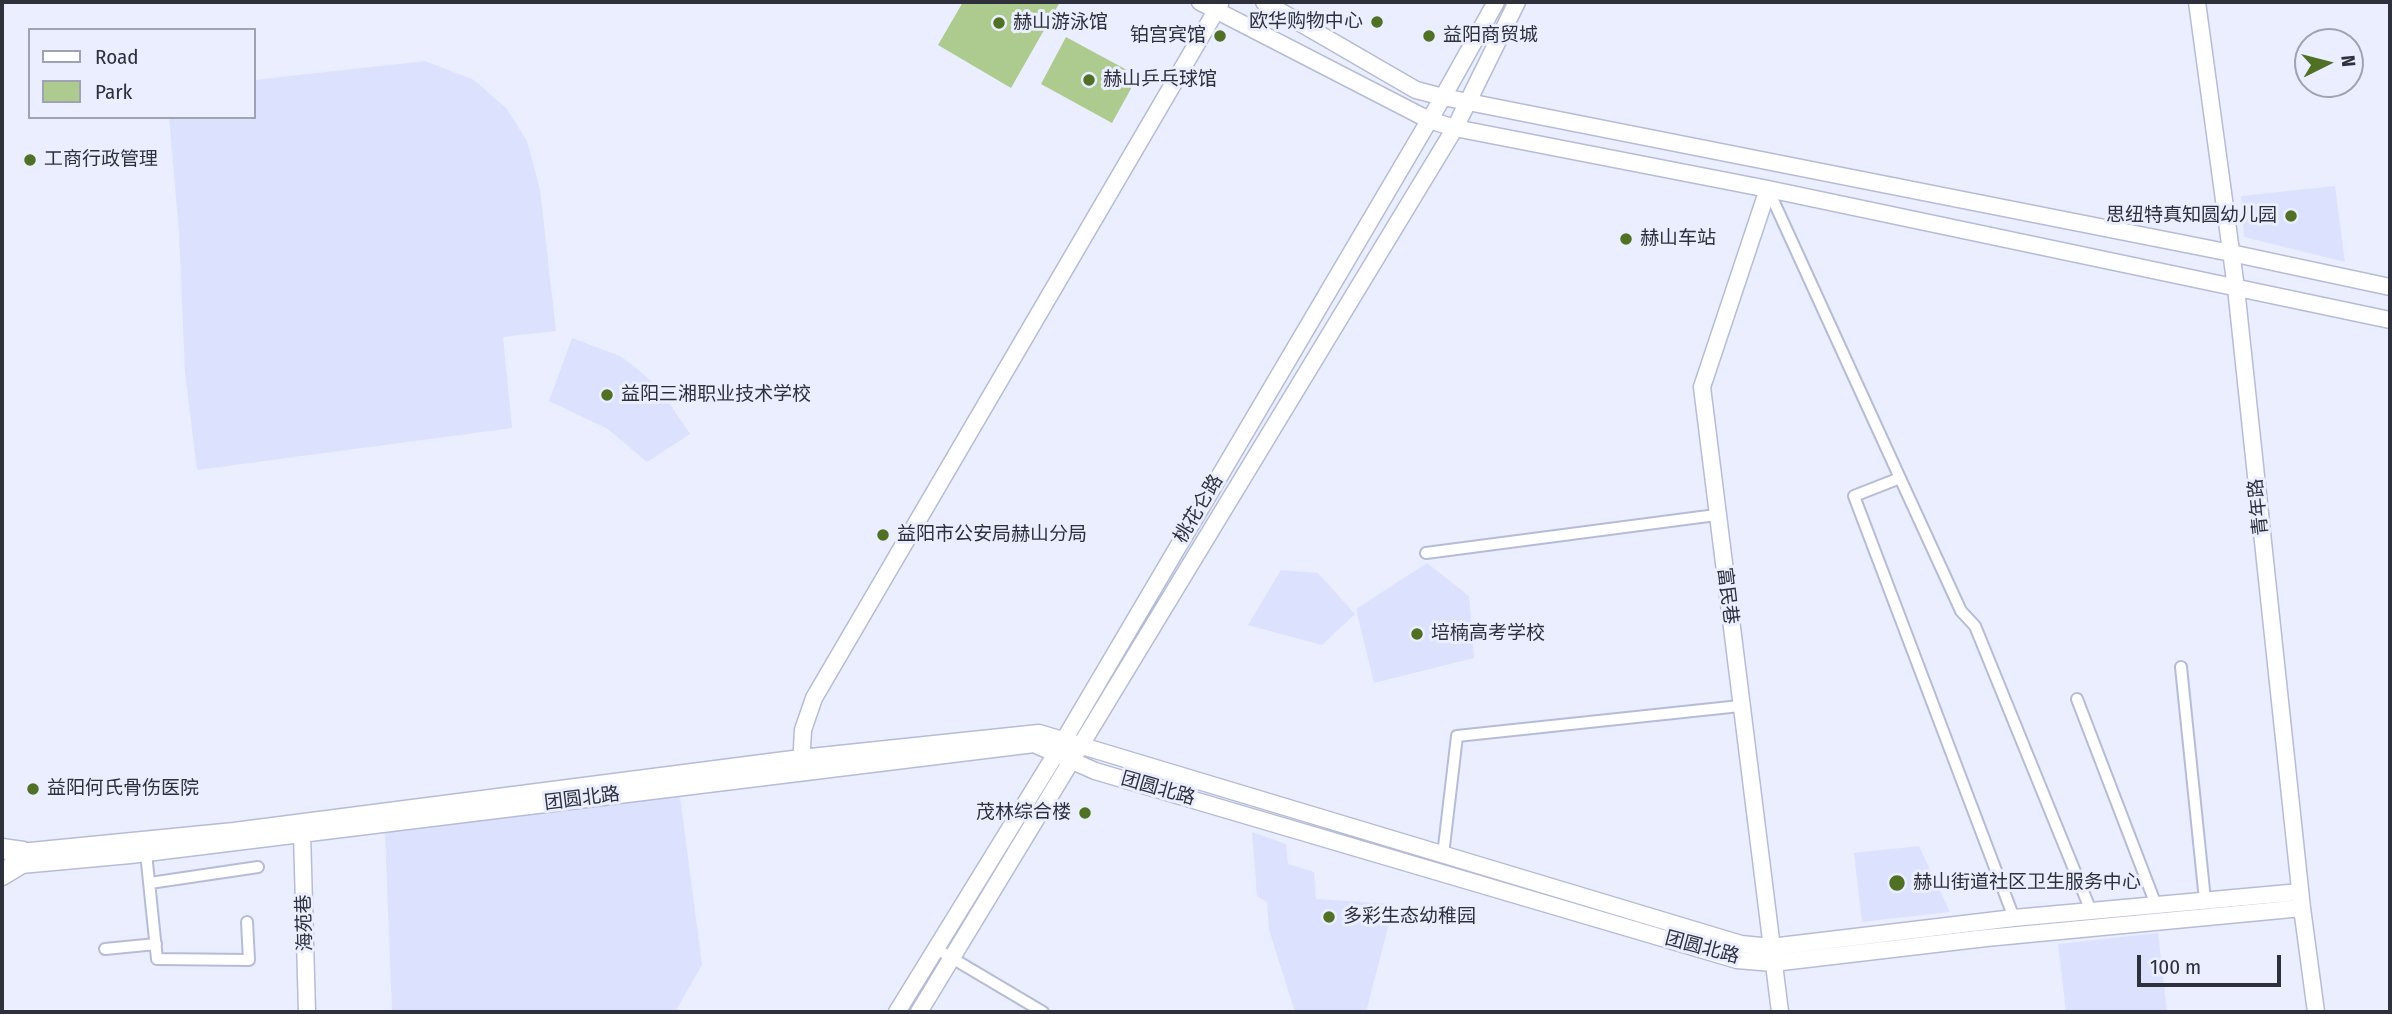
<!DOCTYPE html>
<html>
<head>
<meta charset="utf-8">
<style>
  body { margin:0 }
  #map { position:relative; width:2392px; height:1014px; overflow:hidden; background:#eaeefe; font-family:"Fira Sans Condensed",sans-serif }
  canvas { display:block }
  .frame { position:absolute; inset:0; border:4px solid #2e313b; pointer-events:none }
  .legend { position:absolute; left:28px; top:28px; width:228px; height:91px; box-sizing:border-box; background:#eaeefe; border:2px solid #9fa2b0; margin:0; padding:9px 12px; list-style:none; font-size:21px; color:#2e313b }
  .legend li { display:flex; align-items:center; gap:14px; height:35px }
  .legend b { width:35px; border:2px solid #9fa2b0 }
  .north { position:absolute; left:2294px; top:28px; width:70px; height:70px; box-sizing:border-box; background:#eaeefe; border:2px solid #9fa2b0; border-radius:50%; rotate:84deg; font-size:19px; font-weight:700; line-height:28px; text-align:center; color:#2e313b }
  .north::after { content:''; display:block; margin:auto; width:24px; height:32px; background:#507026; clip-path:polygon(50% 0,100% 100%,50% 72%,0 100%) }
  .scale { position:absolute; left:2137px; top:955px; width:144px; height:32px; box-sizing:border-box; border:4px solid #2e313b; border-top:0; padding-left:9px; font-size:21px; line-height:24px; white-space:nowrap; color:#2e313b; -webkit-text-stroke:5px #eaeefe; paint-order:stroke }
</style>
</head>
<body>
<div id="map">
<canvas width="2392" height="1014"></canvas>
<div class="frame"></div>
<ul class="legend">
<li><b style="height:9px;background:#fff"></b>Road</li>
<li><b style="height:19px;background:#adcb8f"></b>Park</li>
</ul>
<div class="north">N</div>
<div class="scale">100 m</div>
</div>
<script>
const ctx = document.querySelector('canvas').getContext('2d');
ctx.lineJoin = 'round';
function paint(path, color) { ctx.fillStyle = color; ctx.fill(path, 'evenodd'); }
function stroke(path, color, width, dash) { ctx.strokeStyle = color; ctx.lineWidth = width; ctx.lineCap = dash ? 'butt' : 'round'; ctx.setLineDash(dash || []); ctx.stroke(path); }
function write(font, color, halo, rows, align = 'center') {
  ctx.font = font + ' "Fira Sans Condensed","Noto Sans SC",sans-serif'; ctx.lineWidth = 6; ctx.setLineDash([]); ctx.textBaseline = 'middle'; ctx.strokeStyle = halo; ctx.fillStyle = color; for (const [text, x, y, turn = 0] of rows) {
    ctx.save(); ctx.translate(x, y); ctx.rotate((+turn || 0) * Math.PI / 180); ctx.textAlign = isNaN(turn) ? turn : align; if (halo) ctx.strokeText(text, 0, 0); ctx.fillText(text, 0, 0); ctx.restore();
  }
}
const built = new Path2D(`
  M425,61L474,80L507,109L527,141L540,189L556,331L503,337L512,428L197,470L185,373L179,232L169,117H254V80Z
  M2335,186L2345,262L2244,237L2241,196Z
  M572,338L620,356L635,367L659,388L690,434L647,462L608,429L549,401Z
  M1427,563L1469,596L1474,658L1374,683L1356,609Z
  M1281,570L1318,573L1355,614L1322,645L1248,625Z
  M680,796L702,965L675,1012H392L385,833Z
  M1252,832L1286,844L1288,864L1314,872L1316,899L1394,904L1366,1012H1295L1269,930L1267,902L1257,896Z
  M1919,846L1950,912L1862,922L1854,853Z
  M2158,933L2167,1012H2066L2058,944Z`);
const green = new Path2D(`
  M963,2H1060L1011,88L938,45Z
  M1066,37L1138,76L1112,123L1041,84Z`);
const street = new Path2D(`
  M1768,189L1900,478
  M1426,553L1716,515
  M2181,667L2205,900
  M2077,699L2156,905
  M146,853L157,959L249,960L247,922
  M1443,855L1457,736L1740,706
  M150,883L258,867
  M2014,918L1854,496L1900,478L1961,611L1975,626L2091,911
  M935,948L1043,1012
  M105,949L156,944`);
const secondary = new Path2D(`
  M1200,2L1429,120L1455,128L1768,189L2390,320
  M1264,2L1416,90L1443,97L2231,253L2390,287
  M2197,2L2236,288L2302,908L2316,1012
  M1768,189L1702,387L1780,1012
  M801,766L803,730L814,698L1220,4
  M302,833L307,1012
  M10,853L234,831L801,758L1039,733L1741,944L1771,947L2014,918L2300,892
  M10,866L130,855L1034,744L1095,771L1737,960L1773,963L1986,938L2302,908
  M897,1012L1057,752L1443,97L1496,2
  M919,1012L1455,128L1517,2`);
const primary = new Path2D(`
  M2,848L23,851
  M2,876L20,865`);
const markers = [
  [1377,22,7,"#507026"],
  [999,23,7,"#507026"],
  [1220,36,7,"#507026"],
  [1429,36,7,"#507026"],
  [1089,80,7,"#507026"],
  [30,160,7,"#507026"],
  [2291,216,7,"#507026"],
  [1626,239,7,"#507026"],
  [607,395,7,"#507026"],
  [883,535,7,"#507026"],
  [1417,634,7,"#507026"],
  [33,789,7,"#507026"],
  [1085,813,7,"#507026"],
  [1897,883,9,"#507026"],
  [1329,917,7,"#507026"]
];
const poiNames = [
  ["欧华购物中心",1363,22,"right"],
  ["赫山游泳馆",1013,23],
  ["铂宫宾馆",1206,36,"right"],
  ["益阳商贸城",1443,36],
  ["赫山乒乓球馆",1103,80],
  ["工商行政管理",44,160],
  ["思纽特真知圆幼儿园",2277,216,"right"],
  ["赫山车站",1640,239],
  ["益阳三湘职业技术学校",621,395],
  ["益阳市公安局赫山分局",897,535],
  ["培楠高考学校",1431,634],
  ["益阳何氏骨伤医院",47,789],
  ["茂林综合楼",1071,813,"right"],
  ["赫山街道社区卫生服务中心",1913,883],
  ["多彩生态幼稚园",1343,917]
];
const streetNames = [
  ["青年路",2259,507,-96],
  ["桃花仑路",1199,509,-59],
  ["富民巷",1727,596,83],
  ["团圆北路",1158,789,16],
  ["团圆北路",582,799,-7],
  ["海苑巷",305,923,-92],
  ["团圆北路",1702,948,15]
];
paint(built, '#dce2fd');
paint(green, '#adcb8f');
stroke(street, '#b6bcd5', 14);
stroke(secondary, '#b6bcd5', 19);
stroke(primary, '#b6bcd5', 21);
stroke(street, '#fff', 10);
stroke(secondary, '#fff', 16);
stroke(primary, '#fff', 18);
for (const [x, y, r, color] of markers) { const dot = new Path2D(); dot.arc(x, y, r, 0, 2 * Math.PI); ctx.fillStyle = color; ctx.fill(dot); stroke(dot, '#eaeefe', 2.5); }
write('19px', '#2e313b', '#eaeefe', poiNames, 'left');
write('19px', '#2e313b', '#eaeefe', streetNames);
</script>
</body>
</html>
